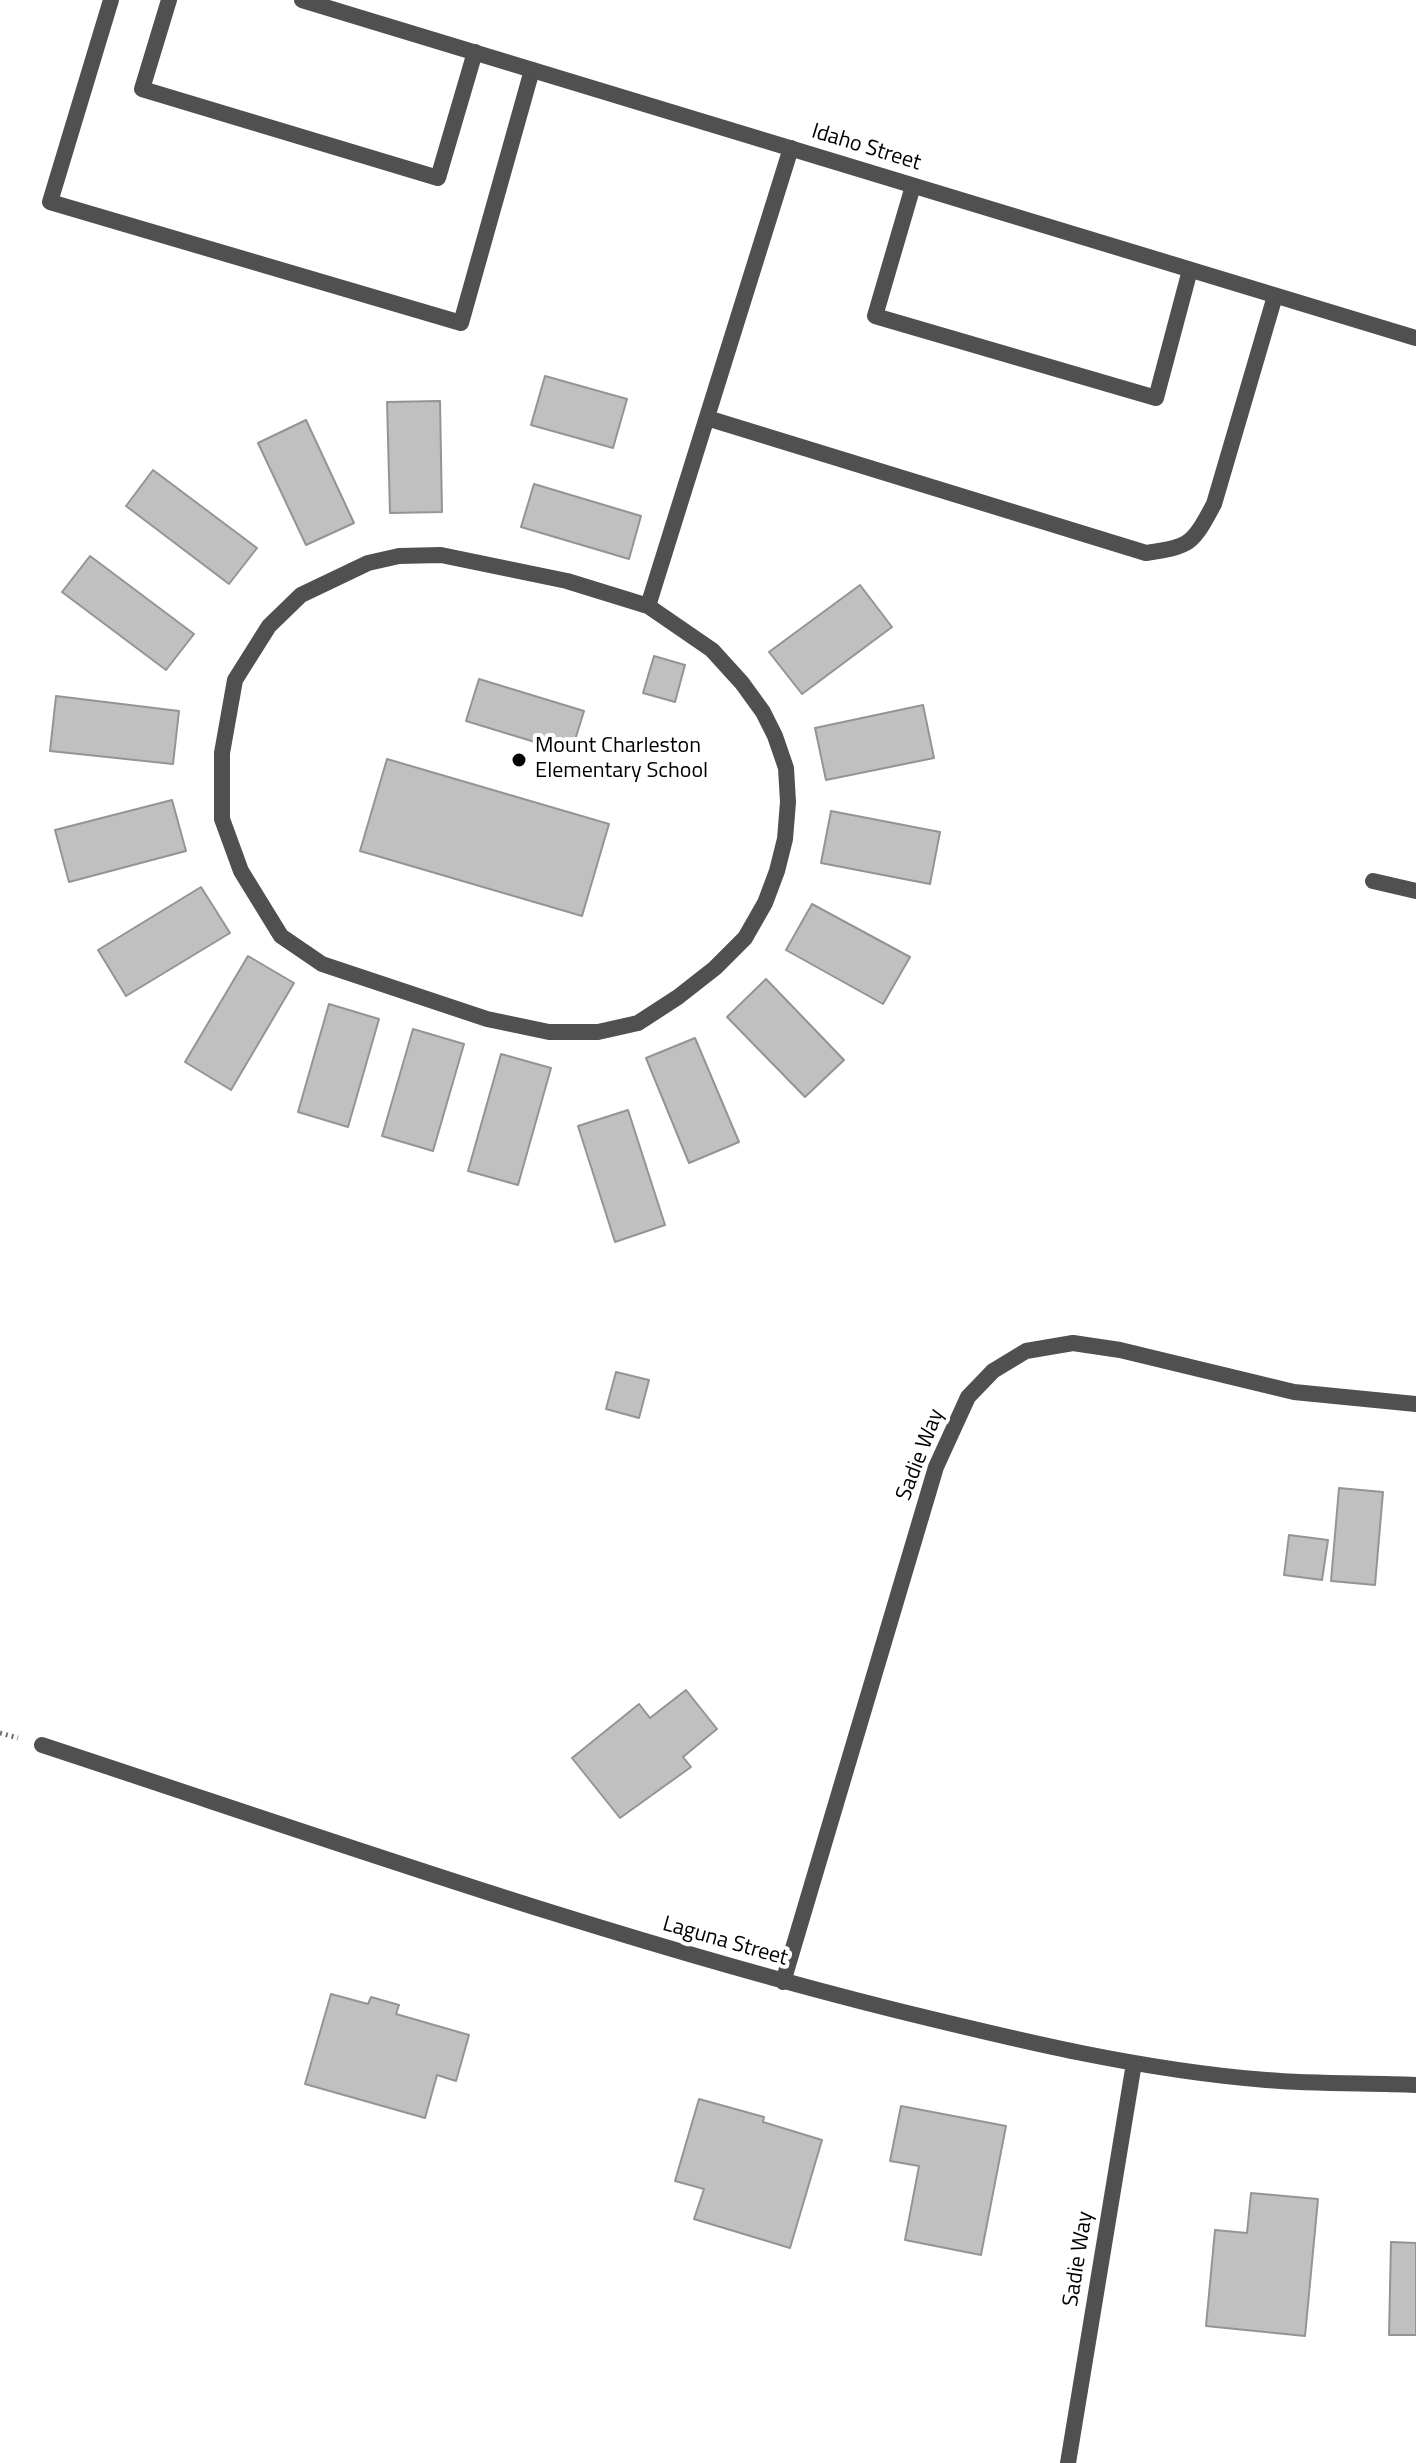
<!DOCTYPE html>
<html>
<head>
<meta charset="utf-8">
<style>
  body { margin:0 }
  canvas { display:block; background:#fff }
</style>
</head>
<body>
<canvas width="1416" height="2463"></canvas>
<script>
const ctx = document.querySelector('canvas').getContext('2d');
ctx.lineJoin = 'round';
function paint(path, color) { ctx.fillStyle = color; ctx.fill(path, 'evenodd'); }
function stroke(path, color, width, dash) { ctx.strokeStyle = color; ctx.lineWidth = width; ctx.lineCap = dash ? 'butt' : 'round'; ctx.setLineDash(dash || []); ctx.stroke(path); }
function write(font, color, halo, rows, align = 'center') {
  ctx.font = font + ' "Titillium Web",sans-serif'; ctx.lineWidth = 8; ctx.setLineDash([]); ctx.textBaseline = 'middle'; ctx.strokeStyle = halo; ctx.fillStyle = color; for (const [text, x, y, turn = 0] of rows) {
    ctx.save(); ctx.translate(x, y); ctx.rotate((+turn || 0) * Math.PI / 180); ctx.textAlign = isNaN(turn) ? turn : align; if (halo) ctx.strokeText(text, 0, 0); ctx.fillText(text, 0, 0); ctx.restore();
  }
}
const building = new Path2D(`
  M545,376L627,399L613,448L531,425Z
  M440,401L442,512L390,513L387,402Z
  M306,420L354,523L306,545L258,443Z
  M153,470L257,548L229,584L126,506Z
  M534,484L641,516L629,559L521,527Z
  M90,556L194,634L166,670L62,592Z
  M860,585L892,627L802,694L769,652Z
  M654,656L685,665L675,702L643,693Z
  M479,679L584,711L571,753L466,721Z
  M56,696L179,711L173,764L50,751Z
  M923,705L934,758L826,780L815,728Z
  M387,759L609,824L582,916L360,851Z
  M172,800L186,851L69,882L55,830Z
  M831,811L940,832L930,884L821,863Z
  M201,887L230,933L126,996L98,950Z
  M812,904L910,957L883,1004L786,950Z
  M248,956L294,983L231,1090L185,1062Z
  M766,979L844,1060L805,1097L727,1017Z
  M329,1004L379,1019L348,1127L298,1112Z
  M413,1029L464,1044L433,1151L382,1136Z
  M695,1038L739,1142L689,1163L646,1058Z
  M501,1054L551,1068L518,1185L468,1171Z
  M628,1110L665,1225L615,1242L578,1126Z
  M616,1372L649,1380L639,1418L606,1409Z
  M1339,1488L1383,1492L1375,1585L1331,1581Z
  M1289,1535L1328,1540L1322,1580L1284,1575Z
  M686,1690L717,1729L683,1757L691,1767L620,1818L572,1758L639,1704L650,1718Z
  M331,1994L368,2004L371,1997L399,2005L396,2014L469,2035L456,2081L437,2075L425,2118L305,2084Z
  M699,2099L764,2117L763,2122L822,2140L790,2248L694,2219L704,2189L675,2181Z
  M901,2106L1006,2126L981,2255L905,2240L919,2166L890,2161Z
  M1251,2193L1318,2199L1305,2336L1206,2326L1215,2230L1247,2233Z
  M1391,2242L1416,2243V2335H1389Z`);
const path = new Path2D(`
  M0,1733L18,1738`);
const lane = new Path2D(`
  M111,0L50,202L461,323L532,70
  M169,0L142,89L438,178L475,52
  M913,186L875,316L1156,398L1190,270
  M707,418L1146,553C1191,546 1192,545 1214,504L1275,296
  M648,606L567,581L441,555L399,556L368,563L301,595L269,626L235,680L222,753V819L241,871L281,936L322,964L487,1019L549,1032H598L638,1023L678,997L715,968L745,938L765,903L777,871L785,839L788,802L786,768L775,736L763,712L742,683L712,650L648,606L791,148`);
const street = new Path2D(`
  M302,0L1416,338
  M1373,881L1416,891
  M42,1745C325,1838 606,1938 895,2010C1017,2040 1140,2070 1266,2080C1316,2084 1366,2083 1416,2085
  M783,1982L936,1467L968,1397L993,1371L1026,1351L1073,1343L1120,1350L1294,1392L1416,1404
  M1068,2463L1134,2063`);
const markers = [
  [519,760,8,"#000"]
];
const streetNames = [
  ["Idaho Street",866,148,17],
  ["Sadie Way",921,1455,-69],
  ["Laguna Street",725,1942,16],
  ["Sadie Way",1079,2259,-81]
];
const poiNames = [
  ["Mount Charleston",535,747],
  ["Elementary School",535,772]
];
paint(building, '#c0c0c0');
stroke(building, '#949494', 2);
stroke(path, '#727272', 5, [2, 4]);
stroke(lane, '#505050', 16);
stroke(street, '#505050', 16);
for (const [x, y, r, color] of markers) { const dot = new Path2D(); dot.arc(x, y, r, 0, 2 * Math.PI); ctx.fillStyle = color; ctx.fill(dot); stroke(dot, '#fff', 3); }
write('22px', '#000', '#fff', streetNames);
write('22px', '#000', '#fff', poiNames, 'left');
</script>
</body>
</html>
